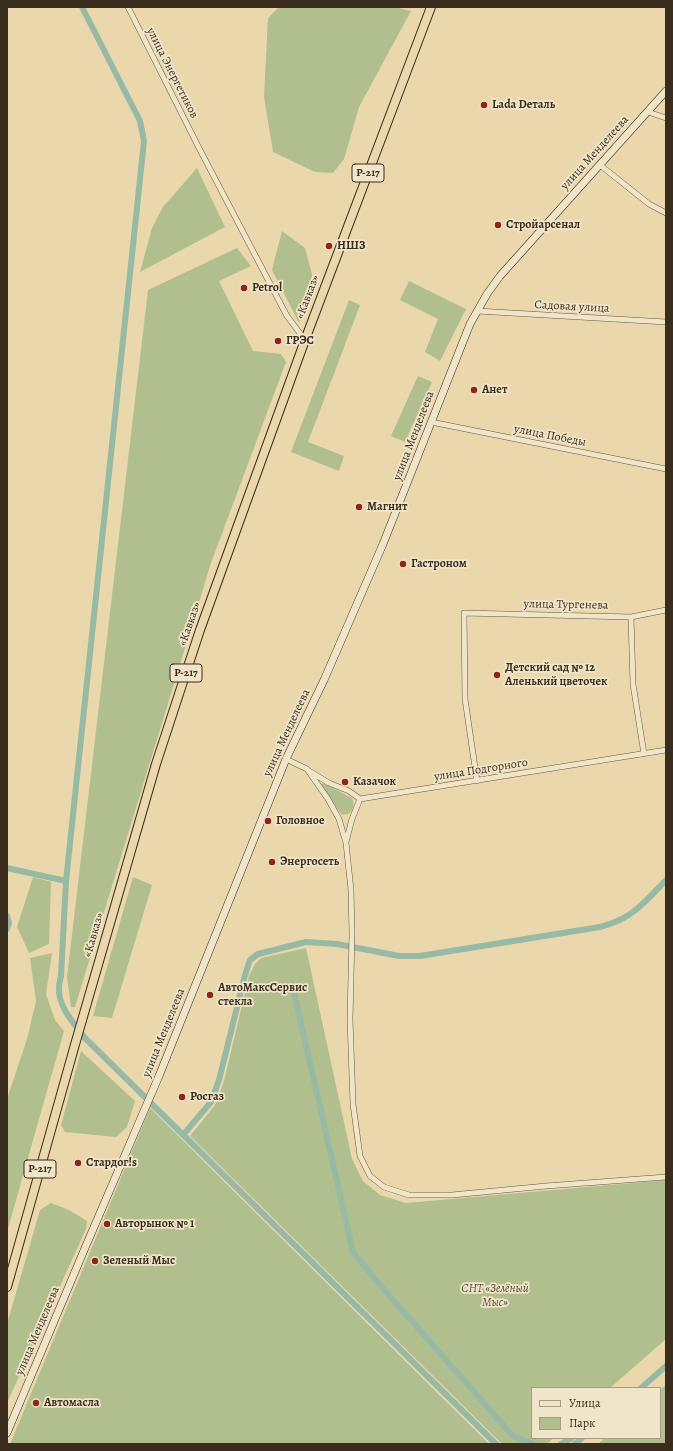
<!DOCTYPE html>
<html>
<head>
<meta charset="utf-8">
<style>
  body { margin:0 }
  #map { position:relative; width:673px; height:1451px; overflow:hidden; background:#ead7ac; font-family:Alegreya,serif }
  canvas { display:block }
  .frame { position:absolute; inset:0; border:8px solid #3a2d1e; pointer-events:none }
  .legend { position:absolute; left:531px; top:1387px; width:130px; height:52px; box-sizing:border-box; background:#f1e5c9; border:1px solid #a89b85; margin:0; padding:5px 7px; list-style:none; font-size:12px; color:#3a2d1e }
  .legend li { display:flex; align-items:center; gap:8px; height:20px }
  .legend b { width:20px; border:1px solid #a89b85 }
</style>
</head>
<body>
<div id="map">
<canvas width="673" height="1451"></canvas>
<div class="frame"></div>
<ul class="legend">
<li><b style="height:5px;background:#f1e5c9"></b>Улица</li>
<li><b style="height:11px;background:#b1bf8e"></b>Парк</li>
</ul>
</div>
<script>
const ctx = document.querySelector('canvas').getContext('2d');
ctx.lineJoin = 'round';
function paint(path, color) { ctx.fillStyle = color; ctx.fill(path, 'evenodd'); }
function stroke(path, color, width, dash) { ctx.strokeStyle = color; ctx.lineWidth = width; ctx.lineCap = dash ? 'butt' : 'round'; ctx.setLineDash(dash || []); ctx.stroke(path); }
function write(font, color, halo, rows, align = 'center') {
  ctx.font = font + ' Alegreya,serif'; ctx.lineWidth = 3.5; ctx.setLineDash([]); ctx.textBaseline = 'middle'; ctx.strokeStyle = halo; ctx.fillStyle = color; for (const [text, x, y, turn = 0] of rows) {
    ctx.save(); ctx.translate(x, y); ctx.rotate((+turn || 0) * Math.PI / 180); ctx.textAlign = isNaN(turn) ? turn : align; if (halo) ctx.strokeText(text, 0, 0); ctx.fillText(text, 0, 0); ctx.restore();
  }
}
const green = new Path2D(`
  M279,7H395L411,11L359,107L344,159L333,173L315,172L273,152L264,97L268,18Z
  M197,168L225,227L140,272L152,228L163,207Z
  M282,231L305,248L314,282L299,323L272,270Z
  M237,248L251,266L219,281L253,351L281,354L286,362L211,563L75,1007H71L67,977L148,290Z
  M409,281L466,309L440,361L425,352L438,319L400,300Z
  M349,300L360,305L308,442L344,456L339,471L291,452Z
  M418,376L432,382L405,442L391,436Z
  M323,783L352,798C356,807 351,817 341,814L321,785Z
  M33,877L51,882L49,944L29,953L17,927Z
  M133,877L152,885L112,1018L93,1016Z
  M306,948L352,1159L363,1181L380,1195L406,1203L666,1180V1339L610,1388H532V1438H554L547,1444H502L190,1136L215,1105L224,1081L249,976L255,964L261,958Z
  M52,953L46,994L55,1020L64,1031L7,1232V1099L27,1039L36,1001L30,958Z
  M81,1051L135,1101L127,1127L116,1137L65,1132L61,1125Z
  M150,1108L489,1444H10Z
  M51,1203L69,1210L87,1221L86,1229L7,1403V1324L40,1210Z
  M666,1385V1444H598L605,1438H660V1390Z`);
const canal = new Path2D(`
  M82,7L140,121L144,141L66,881L61,976C60,980 59,984 59,988C58,1007 74,1023 84,1037L496,1444
  M7,868L66,881
  M7,916L9,923L7,929
  M292,984L353,1252L374,1278L512,1435L533,1444
  M183,1135L211,1102L219,1080L245,975L250,960L258,954L306,942L337,944L399,956H420L600,927C632,919 644,903 666,880
  M641,1388L666,1366
  M561,1444L572,1438
  M575,1444L582,1438`);
const minor = new Path2D(`
  M128,7L199,148L287,316L305,340
  M648,112L666,118
  M600,165L649,204L666,213
  M477,311L666,322
  M431,422L666,469
  M631,617L633,684L644,754
  M286,759L307,769L328,799L339,819L346,843L351,890L352,934L350,1019L353,1104L360,1156L370,1176L384,1187L409,1195H452L546,1186L666,1177
  M309,771L329,783L349,791L360,799L666,750
  M477,781L465,699L464,613L631,617L666,610
  M346,842L352,819L360,799`);
const secondary = new Path2D(`
  M7,1433L85,1248L159,1076L286,759L324,680L383,544L470,324L487,294L500,276L666,91`);
const trunk = new Path2D(`
  M7,1287L74,1048L156,764L200,630L305,340L431,7`);
const markers = [
  [484,105,4,"#8f2418"],
  [498,225,4,"#8f2418"],
  [329,246,4,"#8f2418"],
  [244,288,4,"#8f2418"],
  [278,341,4,"#8f2418"],
  [474,390,4,"#8f2418"],
  [359,507,4,"#8f2418"],
  [403,564,4,"#8f2418"],
  [497,675,4,"#8f2418"],
  [345,782,4,"#8f2418"],
  [268,821,4,"#8f2418"],
  [272,862,4,"#8f2418"],
  [210,995,4,"#8f2418"],
  [182,1097,4,"#8f2418"],
  [78,1163,4,"#8f2418"],
  [107,1224,4,"#8f2418"],
  [95,1261,4,"#8f2418"],
  [36,1403,4,"#8f2418"]
];
const shields = [
  [368,173,32],
  [186,673,32],
  [40,1169,32]
];
const shieldNames = [
  ["Р-217",368,173],
  ["Р-217",186,673],
  ["Р-217",40,1169]
];
const streetNames = [
  ["улица Энергетиков",172,73,63],
  ["улица Менделеева",595,153,-48],
  ["«Кавказ»",308,297,-69],
  ["Садовая улица",572,307,3],
  ["улица Менделеева",414,436,-69],
  ["улица Победы",550,436,11],
  ["улица Тургенева",566,605,1],
  ["«Кавказ»",190,624,-71],
  ["улица Менделеева",287,733,-65],
  ["улица Подгорного",481,770,-9],
  ["«Кавказ»",94,935,-74],
  ["улица Менделеева",164,1033,-68],
  ["улица Менделеева",38,1331,-67]
];
const poiNames = [
  ["Lada Dеталь",492,105],
  ["Стройарсенал",506,225],
  ["НШЗ",337,246],
  ["Petrol",252,288],
  ["ГРЭС",286,341],
  ["Анет",482,390],
  ["Магнит",367,507],
  ["Гастроном",411,564],
  ["Детский сад № 12",505,668],
  ["Аленький цветочек",505,682],
  ["Казачок",353,782],
  ["Головное",276,821],
  ["Энергосеть",280,862],
  ["АвтоМаксСервис",218,988],
  ["стекла",218,1002],
  ["Росгаз",190,1097],
  ["Стардог!s",86,1163],
  ["Авторынок № 1",115,1224],
  ["Зеленый Мыс",103,1261],
  ["Автомасла",44,1403]
];
const parkNames = [
  ["СНТ «Зелёный",495,1289],
  ["Мыс»",495,1303]
];
paint(green, '#b1bf8e');
stroke(canal, '#98baa5', 6);
stroke(minor, '#665842', 6);
stroke(secondary, '#3a2d1e', 8);
stroke(trunk, '#3a2d1e', 10);
stroke(minor, '#f1e5c9', 5);
stroke(secondary, '#f1e5c9', 7);
stroke(trunk, '#ead7ac', 8);
for (const [x, y, r, color] of markers) { const dot = new Path2D(); dot.arc(x, y, r, 0, 2 * Math.PI); ctx.fillStyle = color; ctx.fill(dot); stroke(dot, '#f1e5c9', 1.5); }
for (const [x, y, w] of shields) { const box = new Path2D(); box.roundRect(x - w / 2, y - 9, w, 18, 3); ctx.fillStyle = '#f1e5c9'; ctx.fill(box); stroke(box, '#3a2d1e', 1); }
write('bold 11px', '#3a2d1e', null, shieldNames);
write('12px', '#3a2d1e', '#f1e5c9', streetNames);
write('bold 12px', '#3a2d1e', '#f1e5c9', poiNames, 'left');
write('italic 12px', '#524a34', '#f1e5c9', parkNames);
</script>
</body>
</html>
